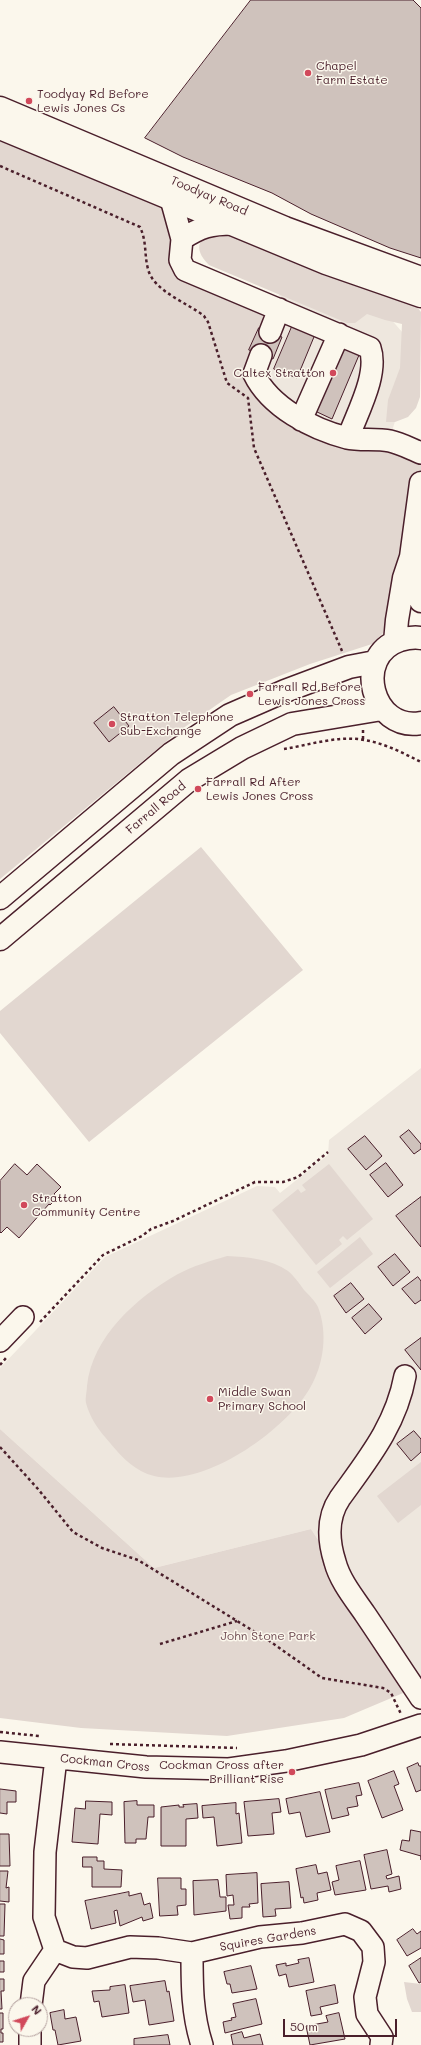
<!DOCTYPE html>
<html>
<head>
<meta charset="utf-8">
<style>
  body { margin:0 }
  #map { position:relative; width:421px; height:2045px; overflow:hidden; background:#fbf7ec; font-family:Mali,sans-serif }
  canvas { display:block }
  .north { position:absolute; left:8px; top:1997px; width:40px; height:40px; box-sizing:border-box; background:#fbf7ec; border:1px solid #b4a19f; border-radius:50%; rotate:51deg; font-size:11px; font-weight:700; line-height:16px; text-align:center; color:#4a1f2b }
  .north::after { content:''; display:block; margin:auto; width:14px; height:18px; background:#d1495b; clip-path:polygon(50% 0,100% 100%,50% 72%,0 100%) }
  .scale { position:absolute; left:283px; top:2019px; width:114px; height:18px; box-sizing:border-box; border:2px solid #4a1f2b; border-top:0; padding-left:5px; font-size:12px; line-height:14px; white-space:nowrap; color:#4a1f2b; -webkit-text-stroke:3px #fbf7ec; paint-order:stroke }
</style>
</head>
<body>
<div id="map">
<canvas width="421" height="2045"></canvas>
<div class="north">N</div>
<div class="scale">50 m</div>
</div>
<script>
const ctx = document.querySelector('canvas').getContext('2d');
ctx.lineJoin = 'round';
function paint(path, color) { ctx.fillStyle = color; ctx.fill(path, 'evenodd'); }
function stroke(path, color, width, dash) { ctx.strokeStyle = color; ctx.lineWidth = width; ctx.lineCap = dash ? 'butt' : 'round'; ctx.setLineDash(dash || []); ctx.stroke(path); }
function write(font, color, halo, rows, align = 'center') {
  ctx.font = font + ' Mali,sans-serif'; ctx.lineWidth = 3; ctx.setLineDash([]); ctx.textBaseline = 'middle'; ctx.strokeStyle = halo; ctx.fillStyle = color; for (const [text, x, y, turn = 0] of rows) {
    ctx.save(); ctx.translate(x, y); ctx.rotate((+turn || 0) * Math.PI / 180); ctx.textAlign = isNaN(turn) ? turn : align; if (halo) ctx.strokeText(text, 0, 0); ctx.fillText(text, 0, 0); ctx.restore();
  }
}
const built = new Path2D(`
  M282,285L389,317L417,349L389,441L248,398Z
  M421,1068V1684L415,1688L311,1529L154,1568L0,1429V1368L105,1257L257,1186L275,1187L280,1193L328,1155L329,1140Z`);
const green = new Path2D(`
  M0,129L171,199L180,261L279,309L254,374L279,406L421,453V470L399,558L383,633L372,644L310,664L231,695L179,731L0,879Z
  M221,232L328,277L337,278L412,301L421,312L420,397L416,408L408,417L395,422H386L388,400L400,368L402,324L385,320L367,314L355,323H347L209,265C192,248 198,235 221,232Z
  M201,847L303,970L89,1142L0,1033V1011Z
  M329,1164L373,1219L347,1240L343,1236L339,1240L342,1244L316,1265L272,1210L298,1189L301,1193L306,1190L302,1185Z
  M360,1237L373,1254L330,1288L317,1272Z
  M227,1256C248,1257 271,1259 288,1271C294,1276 300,1284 304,1290C309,1295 315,1301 318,1307C328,1333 324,1364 310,1388C285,1432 191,1499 141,1471C125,1462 116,1450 105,1437C97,1428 89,1415 86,1403C85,1398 87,1391 87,1386C92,1337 137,1297 178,1274C193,1266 210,1261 227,1256Z
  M0,1429L154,1568L311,1529L415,1688L344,1718L227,1736L81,1728L0,1718Z
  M421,1462V1505L398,1523L377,1496Z
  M404,1982L421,1984V2012H412L407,1999Z`);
const building = new Path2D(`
  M251,0H413L421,8V258L390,248L311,214L272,193L183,157L145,138Z
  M294,322L316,332L297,378L274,369Z
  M259,328L282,337L273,359L249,350Z
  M345,342L362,348L332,419L315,411Z
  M114,707L129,726L109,742L94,723Z
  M409,1130L421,1144V1149L414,1154L400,1137Z
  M365,1136L382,1156L366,1170L348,1149Z
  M386,1163L403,1185L388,1197L370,1175Z
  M15,1164L27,1175L37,1164L61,1187L54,1194L57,1198L50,1205L49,1204L19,1238L7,1227L1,1233L0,1232V1181Z
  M421,1197V1247L396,1216Z
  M395,1254L410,1272L393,1286L378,1267Z
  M418,1277L421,1281V1300L415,1304L402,1289Z
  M351,1283L364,1299L346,1313L334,1296Z
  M369,1304L382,1319L365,1334L352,1318Z
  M421,1338V1370L405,1350Z
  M414,1431L421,1439V1452L411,1461L397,1444Z
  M418,1763L419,1766H421V1790L416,1792L407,1768Z
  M394,1771L399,1784L394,1786L403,1810L382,1818L368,1781Z
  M359,1783L362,1795L356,1796L358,1806L347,1808L349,1815L332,1819L325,1790Z
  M0,1789L16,1791V1802H7V1814L0,1813Z
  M320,1792L330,1832L306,1837L300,1812L289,1814L286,1799Z
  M279,1799L281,1812L272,1813L274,1834L248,1836L244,1802Z
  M86,1801L112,1802V1815L100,1814L98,1844L72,1842L75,1808L85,1809Z
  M137,1801V1805H154V1817H148L146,1839H136V1843H125L124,1802Z
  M236,1803V1814L239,1813L242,1843L217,1846L214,1817L203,1818L202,1806Z
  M197,1804L198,1818L186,1819V1846H161V1807L179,1805V1807H184L183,1805Z
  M411,1830L421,1832V1860V1856L400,1850L402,1840L409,1841Z
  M0,1834H9L10,1866H0Z
  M387,1850L392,1874L386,1876L387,1879L399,1876L401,1889L389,1892L388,1886L371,1889L364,1855Z
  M83,1857H97V1861H104V1869L122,1870L121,1887H92V1867H83Z
  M360,1861L366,1890L335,1895L332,1882L339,1880L336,1866Z
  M316,1865L318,1874L327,1872L331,1890L317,1893L318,1900L304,1903L303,1897L301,1898L296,1869Z
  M0,1871H8L6,1888L9,1887V1902L0,1901Z
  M257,1873L258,1903L249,1904L250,1907H242V1918L230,1919L228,1905H234L233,1895L227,1896L226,1875Z
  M158,1878H181V1889H186V1905L177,1906L178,1915L160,1916Z
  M218,1880L220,1897H226V1911L194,1915L193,1881Z
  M289,1882L291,1908L275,1909L276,1916L263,1917L261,1884Z
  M129,1892V1896L141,1893L144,1905L150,1903L153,1918L143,1921L142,1917L120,1926L117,1910L114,1911L116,1923L91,1929L85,1901Z
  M0,1904H5L4,1936H0Z
  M413,1929L417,1934L421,1931V1948L407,1956L397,1940Z
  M0,1939L4,1940V1954H0Z
  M309,1958L314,1982L289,1987L286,1974L279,1976L276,1965L286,1963V1966L299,1963L298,1960Z
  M421,1958V1982L419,1983L409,1966Z
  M0,1961H4V1972H0Z
  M251,1966L257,1989L232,1993L230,1984H227L224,1972Z
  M0,1979H4V1991H1L2,2009H0Z
  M165,1981L167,1992L169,1991L174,2021L149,2025L145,2000L133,2002L130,1986Z
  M125,1985L129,2013L102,2017L99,2001L94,2002L92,1991L110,1990V1987Z
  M335,1985L338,2003L320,2007L322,2014L311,2016L306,1991Z
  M256,1999L262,2024L225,2033L223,2022L232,2020L231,2018L236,2017L233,2004Z
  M64,2010L65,2019L76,2017L81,2041L58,2045L55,2030H53L50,2013Z
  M0,2013H3V2029H1V2033H3V2042H0Z
  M339,2013L345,2039L310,2045L306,2026L328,2022L326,2016Z
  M242,2032L244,2038L260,2034L263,2045H233L231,2035Z
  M168,2035L170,2045H134V2039Z`);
const path = new Path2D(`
  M0,166L140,227C147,242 144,254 148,269C153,291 188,303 204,316L208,322L227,383L248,398L254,448L342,651
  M363,730V739
  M284,749C309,745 339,735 364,740C384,743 403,753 421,762
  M40,1322L103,1255L142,1236L151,1229L173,1221L255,1182H283L298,1177L328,1152
  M0,1365L6,1358
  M0,1447L38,1489L73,1532L102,1548L138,1560L268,1640L322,1678L383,1688L391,1693L401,1714
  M160,1644L237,1621
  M0,1732L39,1736
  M110,1744L237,1748`);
const minor = new Path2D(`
  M171,199L182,239L180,260L185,270L370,348C379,374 357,413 348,438
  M182,239C201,227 210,224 233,224
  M270,332L279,309
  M261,355L254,374C270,407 312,429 347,438C360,441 376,438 390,441C400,443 411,449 421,453
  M301,420L339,334
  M0,1341L23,1317
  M405,1376C396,1425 368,1459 340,1498C327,1517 328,1540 335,1562C340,1581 354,1598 365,1614C384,1642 402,1670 421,1698
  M0,1752L146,1767L229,1769L286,1761L361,1745L421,1725
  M56,1758L45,1852L44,1917L55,1950L73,1957L87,1958L130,1947L158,1948L192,1953L260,1937L302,1933L345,1924L361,1931L373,1947L374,1962L365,1997L367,2014L382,2037L381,2045
  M192,1953C192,1985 192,2014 202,2045
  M31,2005L34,1981L55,1950
  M30,2045V2029`);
const major = new Path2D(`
  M0,108L285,228L421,278
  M0,128L326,263L421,296
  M411,559L421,601
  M421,638C414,637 407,638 400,640C352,656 372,732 421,723
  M395,642L397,620L404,578L411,557L421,483
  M0,898L171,754L230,715L285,691L349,667L375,662
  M0,939L189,780L242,748L292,724L382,709`);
const markers = [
  [308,73,4,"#d1495b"],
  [29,101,4,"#d1495b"],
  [333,373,4,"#d1495b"],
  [250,694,4,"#d1495b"],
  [112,724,4,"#d1495b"],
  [198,789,4,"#d1495b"],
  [24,1205,4,"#d1495b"],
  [210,1399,4,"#d1495b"],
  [292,1772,4,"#d1495b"]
];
const poiNames = [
  ["Chapel",316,66],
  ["Farm Estate",316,80],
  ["Toodyay Rd Before",37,94],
  ["Lewis Jones Cs",37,108],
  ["Caltex Stratton",325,373,"right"],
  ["Farrall Rd Before",258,687],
  ["Lewis Jones Cross",258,701],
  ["Stratton Telephone",120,717],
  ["Sub-Exchange",120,731],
  ["Farrall Rd After",206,782],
  ["Lewis Jones Cross",206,796],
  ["Stratton",32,1198],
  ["Community Centre",32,1212],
  ["Middle Swan",218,1392],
  ["Primary School",218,1406],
  ["Cockman Cross after",284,1765,"right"],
  ["Brilliant Rise",284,1779,"right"]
];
const streetNames = [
  ["Toodyay Road",209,196,23],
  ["Farrall Road",156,808,-40],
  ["Cockman Cross",105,1763,6],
  ["Squires Gardens",268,1939,-10]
];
const parkNames = [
  ["John Stone Park",268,1636]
];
paint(built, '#eee7de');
paint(green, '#e2d7d0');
paint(building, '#cfc2bc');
stroke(building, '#4a1f2b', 1);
stroke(minor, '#4a1f2b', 24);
stroke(major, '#4a1f2b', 25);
stroke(path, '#4a1f2b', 2.5, [3, 3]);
stroke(minor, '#fbf7ec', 21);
stroke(major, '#fbf7ec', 22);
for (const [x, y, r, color] of markers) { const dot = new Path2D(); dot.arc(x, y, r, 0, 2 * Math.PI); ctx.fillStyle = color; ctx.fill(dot); stroke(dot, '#fbf7ec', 1.5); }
write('12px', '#4a1f2b', '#fbf7ec', poiNames, 'left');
write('12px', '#4a1f2b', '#fbf7ec', streetNames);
write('12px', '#704d54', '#fbf7ec', parkNames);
</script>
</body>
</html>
